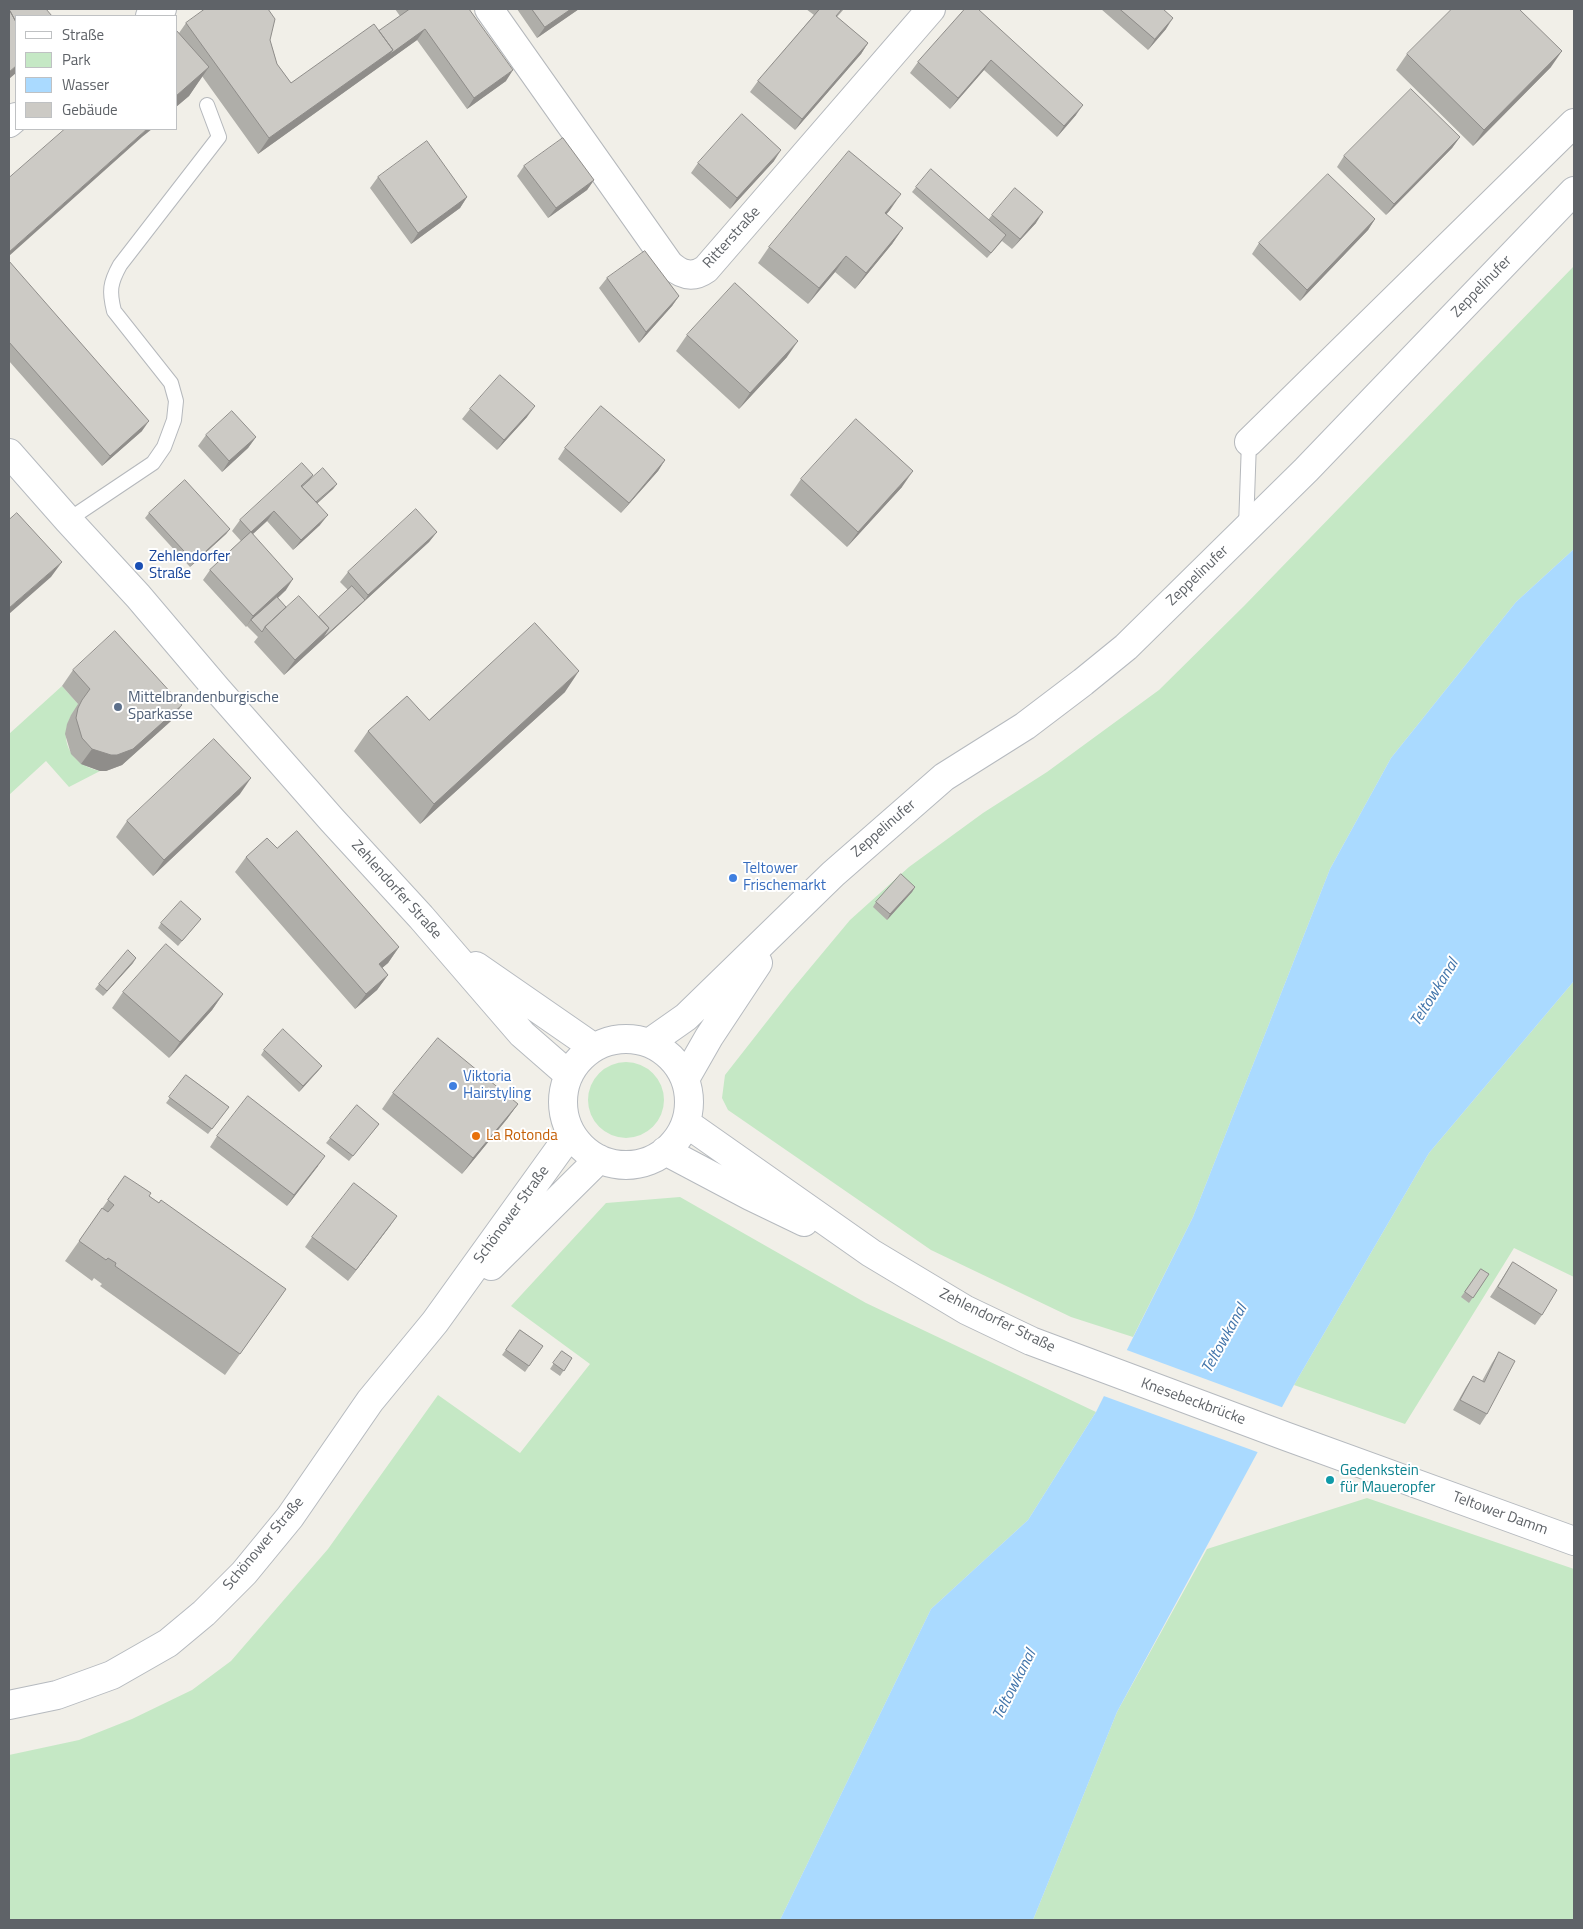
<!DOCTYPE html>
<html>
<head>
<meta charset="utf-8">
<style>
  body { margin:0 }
  #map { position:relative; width:1583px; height:1929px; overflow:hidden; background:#f1efe8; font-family:"Titillium Web",sans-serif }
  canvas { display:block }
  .frame { position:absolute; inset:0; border:10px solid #5f6368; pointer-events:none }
  .legend { position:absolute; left:15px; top:15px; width:162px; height:115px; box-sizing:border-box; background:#fff; border:1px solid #bfc1c3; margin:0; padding:6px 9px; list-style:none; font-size:15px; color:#5f6368 }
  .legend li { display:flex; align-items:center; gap:10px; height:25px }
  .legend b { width:25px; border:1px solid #bfc1c3 }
</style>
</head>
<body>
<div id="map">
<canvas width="1583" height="1929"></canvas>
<div class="frame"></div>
<ul class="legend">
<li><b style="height:6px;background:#fff"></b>Straße</li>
<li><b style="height:14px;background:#c5e8c5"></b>Park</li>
<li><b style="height:14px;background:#aadaff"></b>Wasser</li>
<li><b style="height:14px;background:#cccac5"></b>Gebäude</li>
</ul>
</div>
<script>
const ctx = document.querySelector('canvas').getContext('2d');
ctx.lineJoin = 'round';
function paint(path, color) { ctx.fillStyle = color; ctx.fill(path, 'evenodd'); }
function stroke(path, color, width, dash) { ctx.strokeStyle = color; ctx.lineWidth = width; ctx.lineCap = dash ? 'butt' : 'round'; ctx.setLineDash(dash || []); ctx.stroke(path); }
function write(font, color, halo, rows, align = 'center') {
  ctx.font = font + ' "Titillium Web",sans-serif'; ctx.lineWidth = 4; ctx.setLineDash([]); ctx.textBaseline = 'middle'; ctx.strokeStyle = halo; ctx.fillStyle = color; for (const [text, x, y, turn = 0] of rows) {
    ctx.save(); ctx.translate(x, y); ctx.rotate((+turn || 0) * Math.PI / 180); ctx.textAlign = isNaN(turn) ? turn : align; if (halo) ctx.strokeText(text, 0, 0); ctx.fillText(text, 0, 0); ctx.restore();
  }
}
const green = new Path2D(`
  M1574,266V549L1516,602L1391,758L1330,869L1193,1217L1133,1337L1071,1317L931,1250L728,1110L722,1098L725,1075L790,992L850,920L909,867L983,813L1047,772L1159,690L1244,606Z
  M62,686L79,705C55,731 65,763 100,771L69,787L46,761L9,795V734Z
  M1574,981V1277L1514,1248L1405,1424L1294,1385L1429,1153Z
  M588 1100a38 38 0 1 1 76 0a38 38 0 1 1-76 0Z
  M680,1197L866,1303L1096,1412L1028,1520L931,1609L780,1920H9V1755L79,1740L132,1719L192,1690L231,1661L328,1549L438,1395L520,1453L590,1364L511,1306L606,1203Z
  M1367,1498L1574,1569V1920H1033L1117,1712L1207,1549Z`);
const water = new Path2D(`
  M1574,549V981L1429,1153L1294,1385L1117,1712L1033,1920H780L931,1609L1028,1520L1096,1412L1193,1217L1330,869L1391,758L1516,602Z`);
const pier = new Path2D(`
  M1124,1349L1284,1408L1260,1453L1101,1395Z`);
const lane = new Path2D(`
  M68,520L153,463L164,447L174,420L176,401L171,383L114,311C109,291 110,283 120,265L219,137L207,105
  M1246,527L1249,442`);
const street = new Path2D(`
  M489,9L669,264C680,274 692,279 706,269L931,9
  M150,16L162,9
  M9,123L16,117
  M1249,442L1574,123`);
const secondary = new Path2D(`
  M9,453L68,520L138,596L216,688L332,820L421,917L522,1034L569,1075
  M476,966L593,1047
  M563 1102a63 63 0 1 1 126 0a63 63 0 1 1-126 0Z
  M649,1043L686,1017L833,874L944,777L1025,726L1083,682L1126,647L1306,470L1574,191
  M685,1079L709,1037L758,963
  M686,1123L871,1253L966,1310L1031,1341L1285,1436L1574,1541
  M665,1151L750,1196L804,1222
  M491,1266L599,1159
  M9,1705L57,1695L112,1675L168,1643L204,1613L244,1573L290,1517L370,1401L435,1322L571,1133`);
const wall = new Path2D(`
  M395,9H469L506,81L467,109L417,40L258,154L202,76L189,96L176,107V30L179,33L186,23L270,40L277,64L291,83L379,31L400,16Z
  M517,9H579L537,38Z
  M806,9H844L837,17L868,43L861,54L795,130L750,92L758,81L814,15Z
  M965,9L1076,115L1057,137L984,70L950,109L910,73L918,62Z
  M1101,9H1163L1166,29L1148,50Z
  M1407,54L1551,67L1473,146L1396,70Z
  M1460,137L1452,148L1386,215L1337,167L1344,156Z
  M774,161L730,209L691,173L698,163Z
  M524,166L594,180L587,190L548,218L517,176Z
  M378,177L467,197L460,208L411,244L370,188Z
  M916,187L988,220L992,215L1036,223L1012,249L1002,241L987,258L912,192Z
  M890,210L886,214L903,228L892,244L855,289L835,272L808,304L758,263L769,247Z
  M1375,219L1368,230L1300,301L1252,254L1259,243Z
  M9,261L142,431L102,466L9,361Z
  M607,278L679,296L672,306L639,343L599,288Z
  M687,335L787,357L739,409L676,351Z
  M470,409L527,417L497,450L462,419Z
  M206,435L256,437L248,448L222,472L198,446Z
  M565,448L665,460L658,471L621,513L558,459Z
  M313,475L310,480L337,484L333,489L317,503L320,525L293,550L267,521L253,534L286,590L278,598L286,607L319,617L348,590L340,582L348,572L437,532L429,542L284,675L254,642L258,637L247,626L246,627L203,580L210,570L241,541L232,531L240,520Z
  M801,479L902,487L847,547L790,495Z
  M149,513L230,529L226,534L190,567L145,518Z
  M73,670L171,721L122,765L106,771H100L81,764L71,754L65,734L67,724L71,715L78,704L62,686Z
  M565,692L420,824L354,751L368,731L429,720Z
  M240,794L153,876L116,837L127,821Z
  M277,848L399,947L388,963L382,968L388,975L377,990L355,1009L235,872L246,857Z
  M915,887L912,892L887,920L873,907L876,902Z
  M201,919L178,946L158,928L161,923Z
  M133,963L103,996L95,989L99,984Z
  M123,992L223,994L212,1010L169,1058L112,1008Z
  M264,1050L322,1066L318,1071L299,1092L261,1055Z
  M186,1075L229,1107L208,1134L166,1103Z
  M393,1093L518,1104L507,1119L462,1174L382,1109Z
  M379,1124L349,1161L326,1143L330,1138Z
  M217,1136L318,1166L287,1206L210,1147Z
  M125,1176L149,1196L286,1289L225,1375L100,1286L102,1284L94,1278L92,1281L65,1261Z
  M390,1226L348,1281L305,1247L312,1237Z
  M1513,1262L1542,1315L1535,1325L1490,1297Z
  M1481,1269L1489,1274L1469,1303L1461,1297Z
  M520,1330L543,1346L525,1372L502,1355Z
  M562,1351L572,1358L560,1376L550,1369Z
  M1499,1352L1487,1414L1480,1425L1453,1410L1466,1387L1473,1376L1482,1381L1492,1363Z`);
const shadedWall = new Path2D(`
  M571,9H579L537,38L545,27Z
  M1173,18L1166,29L1148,50L1155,39Z
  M425,29L417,40L258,154L269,138L393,50Z
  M868,43L861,54L795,130L802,119Z
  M1562,51L1551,67L1473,146L1484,130Z
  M991,60L984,70L950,109L958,98Z
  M16,66V73L9,79V72Z
  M209,67L189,96L176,107V96Z
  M513,70L506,81L467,109L474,98Z
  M1083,105L1076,115L1057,137L1064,126Z
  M147,129H148L142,137L9,256V252Z
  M148,129H152L142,137Z
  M1460,137L1452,148L1386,215L1394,204Z
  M781,150L774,161L730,209L737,198Z
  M594,180L587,190L548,218L556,208Z
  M901,194L890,210L874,229L885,213Z
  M467,197L460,208L411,244L418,233Z
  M1043,212L1036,223L1012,249L1020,239Z
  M1375,219L1368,230L1300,301L1307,290Z
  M903,228L892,244L855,289L866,273Z
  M846,256L835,272L808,304L819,288Z
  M679,296L672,306L639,343L646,332Z
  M798,341L787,357L739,409L750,393Z
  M535,406L527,417L497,450L504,440Z
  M149,421L142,431L102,466L110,456Z
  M256,437L248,448L222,472L229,461Z
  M665,460L658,471L621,513L629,503Z
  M913,471L902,487L847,547L858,532Z
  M337,484L333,489L308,512L312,507Z
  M274,511L267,521L243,543L251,532Z
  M328,515L320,525L293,550L301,540Z
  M230,529L226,534L190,567L194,562Z
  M437,532L429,542L284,675L295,660L329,628L365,600L368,595Z
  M62,562L51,577L9,614V608Z
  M293,579L286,590L252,621L251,620L246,627L253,616Z
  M579,671L565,692L420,824L434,804Z
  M182,705L171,721L122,765L106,771H100L81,764L92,749Z
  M251,778L240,794L153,876L164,860Z
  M915,887L912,892L887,920L890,914Z
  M399,947L388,963L368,980L379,964Z
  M136,958L133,963L103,996L107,991Z
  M388,975L377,990L355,1009L366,994Z
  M223,994L212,1010L169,1058L180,1042Z
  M322,1066L318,1071L299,1092L303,1086Z
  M518,1104L507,1119L462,1174L473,1158Z
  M325,1156L318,1166L287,1206L294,1195Z
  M397,1216L390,1226L348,1281L356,1270Z`);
const building = new Path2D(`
  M9,9H46L52,16H16V22L10,11L9,12Z
  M205,9H268L275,19L270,40L277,64L291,83L374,24L393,50L269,138L186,23Z
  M410,9H469L513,70L474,98L425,29L389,55L393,50L379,31Z
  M532,9H571L545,27Z
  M820,9H842L836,16L868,43L802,119L758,81Z
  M965,9H978L1083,105L1064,126L991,60L958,98L918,62Z
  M1120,9H1163L1173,18L1155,39Z
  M1452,9H1519L1562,51L1484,130L1407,54Z
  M10,11L16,22V66L9,72V12Z
  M176,30L209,67L176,96Z
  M1411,89L1460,137L1394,204L1344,156Z
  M742,114L781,150L737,198L698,163Z
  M65,129H147L9,252V178Z
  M563,138L594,180L556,208L524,166Z
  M427,141L467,197L418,233L378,177Z
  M849,151L901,194L885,213L903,228L866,273L846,256L819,288L769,247Z
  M931,169L1006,235L991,253L916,187Z
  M1328,174L1375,219L1307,290L1259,243Z
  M1015,188L1043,212L1020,239L992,215Z
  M645,251L679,296L646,332L607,278Z
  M9,261L149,421L110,456L9,342Z
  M735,283L798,341L750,393L687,335Z
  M500,375L535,406L504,440L470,409Z
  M601,406L665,460L629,503L565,448Z
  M232,411L256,437L229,461L206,435Z
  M856,419L913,471L858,532L801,479Z
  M302,463L313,475L301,486L328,515L301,540L274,511L251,532L240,520Z
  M323,468L337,484L316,502L302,487Z
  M185,480L230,529L194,562L149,513Z
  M416,509L437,532L368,595L348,572Z
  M17,513L62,562L9,608V520Z
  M251,532L293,579L253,616L210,570Z
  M352,586L365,600L322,639L329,628L319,617Z
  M299,596L329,628L295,660L265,627Z
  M277,597L286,607L265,627L262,632L251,620Z
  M535,623L579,671L434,804L368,731L407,696L429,720Z
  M115,631L182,705L133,749L117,755H111L92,749L82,738L76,718L78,708L82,700L90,689L73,670Z
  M214,739L251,778L164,860L127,821Z
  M297,831L399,947L379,964L388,975L366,994L246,857L267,838L277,848Z
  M901,874L915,887L890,914L876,902Z
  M181,901L201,919L182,941L161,923Z
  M166,944L223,994L180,1042L123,992Z
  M128,950L136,958L107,991L99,984Z
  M283,1029L322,1066L303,1086L264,1050Z
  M438,1038L518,1104L473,1158L393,1093Z
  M186,1075L229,1107L212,1129L169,1097Z
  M248,1096L325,1156L294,1195L217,1136Z
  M357,1105L379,1124L353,1156L330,1138Z
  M125,1176L151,1193L149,1196L159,1203L161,1200L286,1289L240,1354L115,1266L116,1263L108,1258L106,1260L79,1241L102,1208L108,1212L114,1205L108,1200Z
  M354,1183L397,1216L356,1270L312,1237Z
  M1513,1262L1557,1290L1542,1315L1498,1287Z
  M1481,1269L1489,1274L1473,1298L1465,1292Z
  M520,1330L543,1346L529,1366L506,1350Z
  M562,1351L572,1358L564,1371L553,1363Z
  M1499,1352L1515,1361L1487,1414L1460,1400L1473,1376L1484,1382Z`);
const markers = [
  [139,566,5,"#1a4fb4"],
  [118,707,5,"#5c6f8a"],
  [733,878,5,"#3f7fe0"],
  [453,1086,5,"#3f7fe0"],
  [476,1136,5,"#e8710a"],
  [1330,1480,5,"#0f9aa8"]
];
const streetNames = [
  ["Ritterstraße",732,238,-48],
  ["Zeppelinufer",1482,287,-46],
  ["Zeppelinufer",1198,576,-44],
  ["Zeppelinufer",884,829,-41],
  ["Zehlendorfer Straße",396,890,48],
  ["Schönower Straße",512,1215,-54],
  ["Zehlendorfer Straße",997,1321,26],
  ["Knesebeckbrücke",1193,1402,20],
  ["Teltower Damm",1500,1514,20],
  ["Schönower Straße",264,1544,-50]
];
const transitNames = [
  ["Zehlendorfer",149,557],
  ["Straße",149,574]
];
const serviceNames = [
  ["Mittelbrandenburgische",128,698],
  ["Sparkasse",128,715]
];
const shopNames = [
  ["Teltower",743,869],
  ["Frischemarkt",743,886],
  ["Viktoria",463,1077],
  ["Hairstyling",463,1094]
];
const foodNames = [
  ["La Rotonda",486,1136]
];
const cultureNames = [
  ["Gedenkstein",1340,1471],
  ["für Maueropfer",1340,1488]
];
const waterNames = [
  ["Teltowkanal",1435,993,-58],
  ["Teltowkanal",1225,1339,-61],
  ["Teltowkanal",1015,1685,-63]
];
paint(green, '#c5e8c5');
paint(water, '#aadaff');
paint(pier, '#f1efe8');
stroke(lane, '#b5b8bc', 16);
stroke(street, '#b5b8bc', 30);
stroke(secondary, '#b6babf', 30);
stroke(lane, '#fff', 14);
stroke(street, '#fff', 28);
stroke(secondary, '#fff', 28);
paint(wall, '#afaea9');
paint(shadedWall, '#8f8d8a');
paint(building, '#cccac5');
stroke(building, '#8f8d8a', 1);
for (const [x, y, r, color] of markers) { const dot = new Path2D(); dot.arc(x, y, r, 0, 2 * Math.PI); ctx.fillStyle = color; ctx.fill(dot); stroke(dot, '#fff', 2); }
write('15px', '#5f6368', '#fff', streetNames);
write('15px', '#164399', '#fff', transitNames, 'left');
write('15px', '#4e5e75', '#fff', serviceNames, 'left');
write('15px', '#366cbe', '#fff', shopNames, 'left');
write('15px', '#c56008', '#fff', foodNames, 'left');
write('15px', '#0d838f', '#fff', cultureNames, 'left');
write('italic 16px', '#4174aa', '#fff', waterNames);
</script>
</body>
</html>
